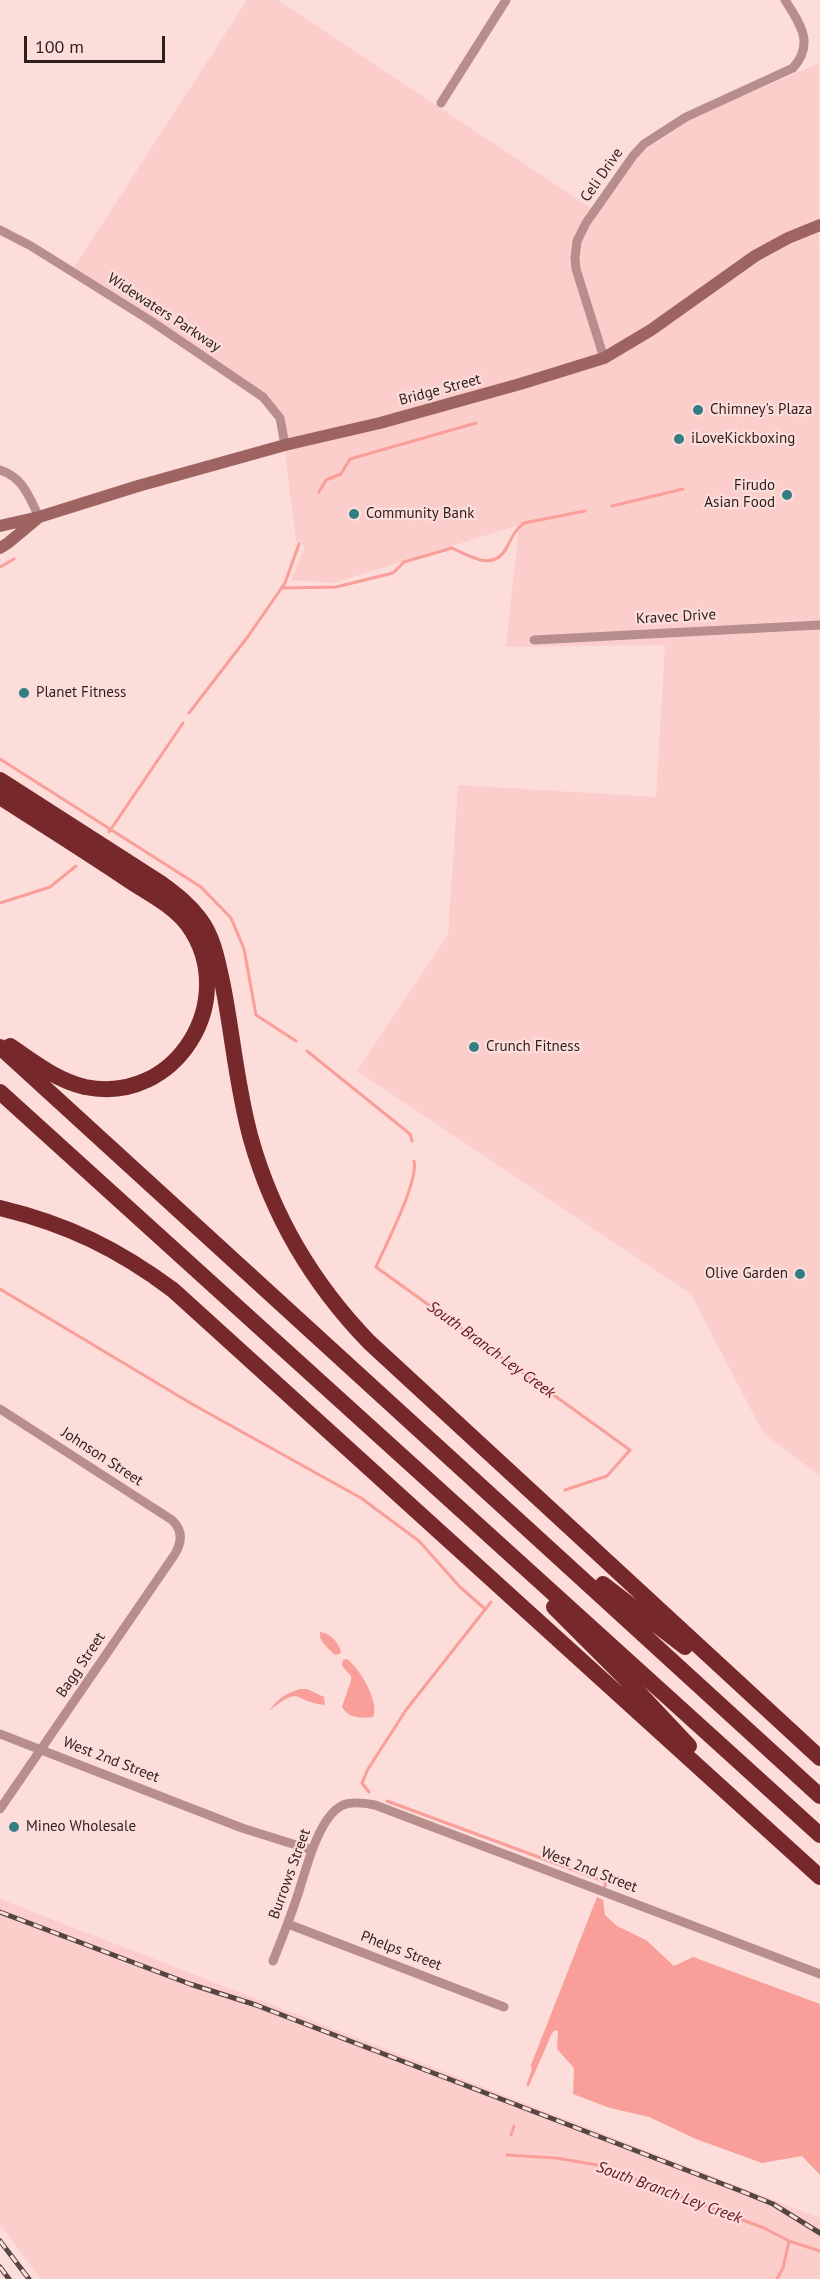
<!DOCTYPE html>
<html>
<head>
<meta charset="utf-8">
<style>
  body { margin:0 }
  #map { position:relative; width:820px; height:2279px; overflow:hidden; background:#fcddda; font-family:"PT Sans",sans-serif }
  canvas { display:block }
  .scale { position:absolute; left:24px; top:36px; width:141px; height:27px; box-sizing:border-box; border:3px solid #2c1e1d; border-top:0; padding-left:8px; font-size:18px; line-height:21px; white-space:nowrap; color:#2c1e1d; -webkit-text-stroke:4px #fcddda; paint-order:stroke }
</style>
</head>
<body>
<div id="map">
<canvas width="820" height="2279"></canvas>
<div class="scale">100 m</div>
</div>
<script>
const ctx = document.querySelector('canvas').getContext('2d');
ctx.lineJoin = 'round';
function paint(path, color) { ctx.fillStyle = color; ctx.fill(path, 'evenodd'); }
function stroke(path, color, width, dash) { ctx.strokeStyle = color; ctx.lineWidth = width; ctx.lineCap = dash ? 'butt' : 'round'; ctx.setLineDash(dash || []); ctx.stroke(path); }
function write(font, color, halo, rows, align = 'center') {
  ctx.font = font + ' "PT Sans",sans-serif'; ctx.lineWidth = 4.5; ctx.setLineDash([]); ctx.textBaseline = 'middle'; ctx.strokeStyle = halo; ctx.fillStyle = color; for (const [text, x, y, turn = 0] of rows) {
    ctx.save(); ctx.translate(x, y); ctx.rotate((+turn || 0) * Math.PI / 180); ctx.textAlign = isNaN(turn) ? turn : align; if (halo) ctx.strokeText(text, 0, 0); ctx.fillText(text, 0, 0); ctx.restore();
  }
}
const built = new Path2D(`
  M247,0H278L597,212L633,162L647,149L690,119L819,63L820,1476L763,1433L691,1294L357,1071L448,935L458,785L656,797L665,645L506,647L519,525L334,583L291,580L305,546L296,542L283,436L271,404L71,272Z
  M0,1899L820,2218V2279H41L0,2225Z`);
const water = new Path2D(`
  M320,1632C330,1633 338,1642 341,1651L340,1654L335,1655C329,1649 318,1641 320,1632Z
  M347,1659C360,1669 380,1702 373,1717C361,1718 349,1719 342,1707L351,1680V1676L342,1666L343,1660Z
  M300,1689H307L324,1697L325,1705C292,1702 303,1684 269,1711C278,1698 285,1694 300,1689Z
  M597,1897L603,1900L605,1915L617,1926L646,1940L674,1966L693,1957L820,2004V2175L802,2156L762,2163L696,2139L649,2117L610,2108L573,2094L574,2068L557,2049L558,2031L555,2030L552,2033L533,2077L531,2065Z`);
const stream = new Path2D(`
  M319,492L326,480L341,474L350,459L476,423
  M612,506L683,489
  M0,567L14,559
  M282,588L336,587L393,573L404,562L452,548C471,557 494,572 507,547C512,537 515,530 524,523L585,511
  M189,713L249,635L285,583L299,544
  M0,759L201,887L231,918L244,949L256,1015L296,1041
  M109,832L183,723
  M0,903L50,887L76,866
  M307,1051L410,1134L412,1141
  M414,1161C419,1181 385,1246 376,1267L630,1450L607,1476L565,1490
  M0,1289L192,1404L361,1498L419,1541L460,1587L485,1609
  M369,1792L362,1783L368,1769L406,1710L491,1602
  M387,1801L606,1882L604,1889
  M528,2085L533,2071
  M511,2135L514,2126
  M507,2155L556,2158L597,2165L764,2228L789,2241L783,2268L777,2279
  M789,2241L820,2251`);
const street = new Path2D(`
  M441,103L506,0
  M0,230L31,246L151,321L263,397L280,418L285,445
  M604,358L576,269L575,258L577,241L586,223L633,156L644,144L686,117L793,68C815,43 800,24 785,0
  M0,470C23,477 29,497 39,517
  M534,640L820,625
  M0,1409L172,1520C183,1530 182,1542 175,1554L0,1809
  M0,1734L242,1828L312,1850
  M288,1924L504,2007
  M273,1961C281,1941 289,1921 296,1900C305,1875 317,1817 343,1805C353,1801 365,1803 375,1805L820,1974`);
const secondary = new Path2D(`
  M0,526L39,517L138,486L285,445L380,423L520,384L604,358L651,330L755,256L788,238L820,225
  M0,548L8,543L38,518`);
const highway = new Path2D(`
  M0,780L162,884C175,894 189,904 199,918C214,937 218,963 223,986C233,1037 237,1089 251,1139C273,1217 313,1284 369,1342L820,1758
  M0,797C44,825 87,852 130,881C150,894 174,906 188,925C241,999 176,1106 85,1087C56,1080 34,1062 10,1046
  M0,1047L820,1796
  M0,1092L820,1835
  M0,1208C67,1224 118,1249 173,1290L820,1877
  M603,1584L685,1647
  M554,1607L626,1679L689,1746`);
const rail = new Path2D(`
  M0,1912L190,1984L256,2005L741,2191L773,2204L820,2233
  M0,2241L29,2279
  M0,2267L9,2279`);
const markers = [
  [698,410,6,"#347d83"],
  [679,439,6,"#347d83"],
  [787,495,6,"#347d83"],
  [354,514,6,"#347d83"],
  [24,693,6,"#347d83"],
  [474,1047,6,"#347d83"],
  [800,1274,6,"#347d83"],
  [14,1827,6,"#347d83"]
];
const streetNames = [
  ["Celi Drive",602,175,-55],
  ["Widewaters Parkway",164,313,33],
  ["Bridge Street",440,390,-15],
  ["Kravec Drive",676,617,-3],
  ["Johnson Street",102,1457,33],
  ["Bagg Street",81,1665,-56],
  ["West 2nd Street",111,1760,21],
  ["West 2nd Street",589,1870,21],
  ["Burrows Street",290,1874,-70],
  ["Phelps Street",401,1951,21]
];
const poiNames = [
  ["Chimney's Plaza",710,410],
  ["iLoveKickboxing",691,439],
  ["Firudo",775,486,"right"],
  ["Asian Food",775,503,"right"],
  ["Community Bank",366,514],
  ["Planet Fitness",36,693],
  ["Crunch Fitness",486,1047],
  ["Olive Garden",788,1274,"right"],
  ["Mineo Wholesale",26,1827]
];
const waterNames = [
  ["South Branch Ley Creek",491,1350,36],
  ["South Branch Ley Creek",669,2193,20]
];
paint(built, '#fccecb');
paint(water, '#fa9e9a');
stroke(stream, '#fa9e9a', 3);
stroke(street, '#b78e8c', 9);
stroke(secondary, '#9d6461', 12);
stroke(highway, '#77282a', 16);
stroke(rail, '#564543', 5);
stroke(rail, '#fcddda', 3, [9]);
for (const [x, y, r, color] of markers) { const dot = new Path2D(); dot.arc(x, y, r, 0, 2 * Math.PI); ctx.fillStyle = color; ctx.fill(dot); stroke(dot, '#fcddda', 2); }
write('15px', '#2c1e1d', '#fcddda', streetNames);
write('15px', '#2c1e1d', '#fcddda', poiNames, 'left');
write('italic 16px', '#611117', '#fcddda', waterNames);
</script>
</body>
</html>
